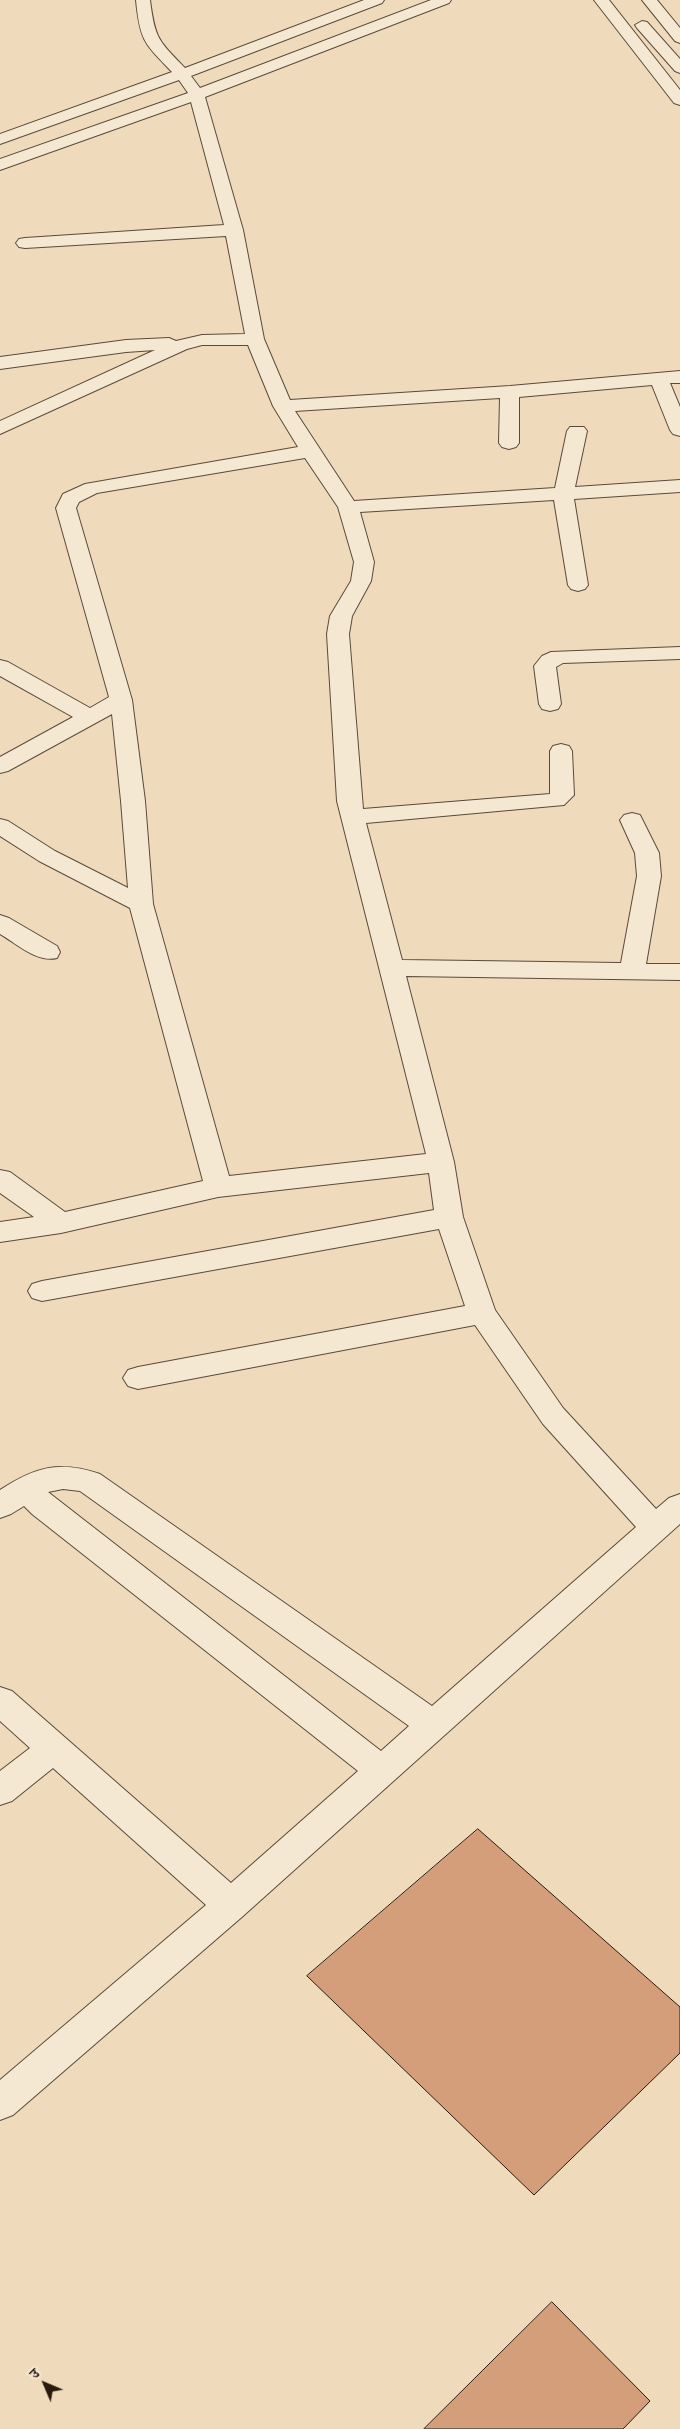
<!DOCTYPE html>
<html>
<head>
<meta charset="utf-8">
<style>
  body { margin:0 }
  #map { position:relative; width:680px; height:2429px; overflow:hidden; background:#efdbbc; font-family:"EB Garamond","Noto Serif Devanagari",serif }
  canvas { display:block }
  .north { position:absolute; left:20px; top:2359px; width:50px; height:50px; -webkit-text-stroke:4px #f5e8d3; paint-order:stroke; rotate:315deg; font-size:14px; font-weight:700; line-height:20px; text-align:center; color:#291a10 }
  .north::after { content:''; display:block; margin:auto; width:18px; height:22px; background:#291a10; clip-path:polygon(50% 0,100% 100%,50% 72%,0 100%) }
</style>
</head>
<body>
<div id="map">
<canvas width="680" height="2429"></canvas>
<div class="north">उ</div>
</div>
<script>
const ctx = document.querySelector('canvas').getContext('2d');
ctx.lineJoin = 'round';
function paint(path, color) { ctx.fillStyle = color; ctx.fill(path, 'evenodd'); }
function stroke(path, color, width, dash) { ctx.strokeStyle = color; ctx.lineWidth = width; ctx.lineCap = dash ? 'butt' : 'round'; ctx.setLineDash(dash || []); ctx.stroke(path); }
const building = new Path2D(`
  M478,1829L680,2007V2053L534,2195L307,1976Z
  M552,2302L650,2401L623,2429H424Z`);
const minor = new Path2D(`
  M136,0H150C155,39 158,40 185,68L364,0H384L382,3L191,76L200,88L431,0H451L449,3L205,97L243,230L264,339L290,400L510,386L680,371V383H670L680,407V436L673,434L670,430L652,385L519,397V443L516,447L509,449L502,447L499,443L500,398L295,411L354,501L555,488L567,431L570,427H584L587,431L575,487L680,480V492L574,499L588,585L585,589L578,591L571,589L568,585L554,500L360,512L374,562L371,581L352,616L349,634L363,809L550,794V751L553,746L561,744L569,746L572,751L574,795L564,805L366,823L402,960L621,963L637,876L635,853L620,820L624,815L632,813L640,815L659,853L661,876L646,964H680V980L406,976L454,1162L463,1217L495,1310L563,1408L656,1509L669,1498L680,1494V1524L243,1916L13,2115L0,2120V2080L206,1905L53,1768L12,1801L0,1805V1771L30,1748L0,1721V1687L12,1691L231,1883L358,1771L32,1514L24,1506L11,1514L0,1518V1490C35,1467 59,1460 100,1474L432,1706L636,1527L543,1424L475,1325L138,1389L128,1386L123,1378L128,1370L138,1367L465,1306L439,1229L42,1301L32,1298L28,1291L32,1284L42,1281L434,1210L429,1173L218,1197L61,1233L0,1242V1222L34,1217L0,1193V1170L10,1172L65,1212L203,1181L130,908L39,861L0,836V819L8,821L55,851L128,888L121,801L112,714L8,771L0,773V757L73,717L0,676V660L8,662L90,708L109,697L56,508L63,494L85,484L298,447L273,406L248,345H202L187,349L0,434V421L155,350L126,352L0,369V357L126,340L169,338L176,341L202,335L245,334L226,236L25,248L19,247L16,243L19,239L25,238L224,225L191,102L0,170V159L188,93L179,80L0,144V134L172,72C144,43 140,41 136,0ZM305,458L338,507L354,562L351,581L330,616L327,634L337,801L426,1154L229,1176L153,904L145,801L132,700L76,508L79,502L97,493ZM63,1489L80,1491L409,1726L381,1751L48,1492Z
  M594,0H609L680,90V105L674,103Z
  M642,0H657L680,28V43L675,41Z
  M642,21L647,22L680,59V73L675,71L637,28L635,25Z
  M680,647V659L563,663L556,667L561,704L558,709L550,711L542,709L539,704L534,666L542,656L551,652Z
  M0,915L9,918L57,946L60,952L57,958C37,963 17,944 0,934Z`);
paint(building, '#d59e7a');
stroke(building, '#291a10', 1);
stroke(minor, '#5a4a3b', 2);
paint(minor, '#f5e8d3');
</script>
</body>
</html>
